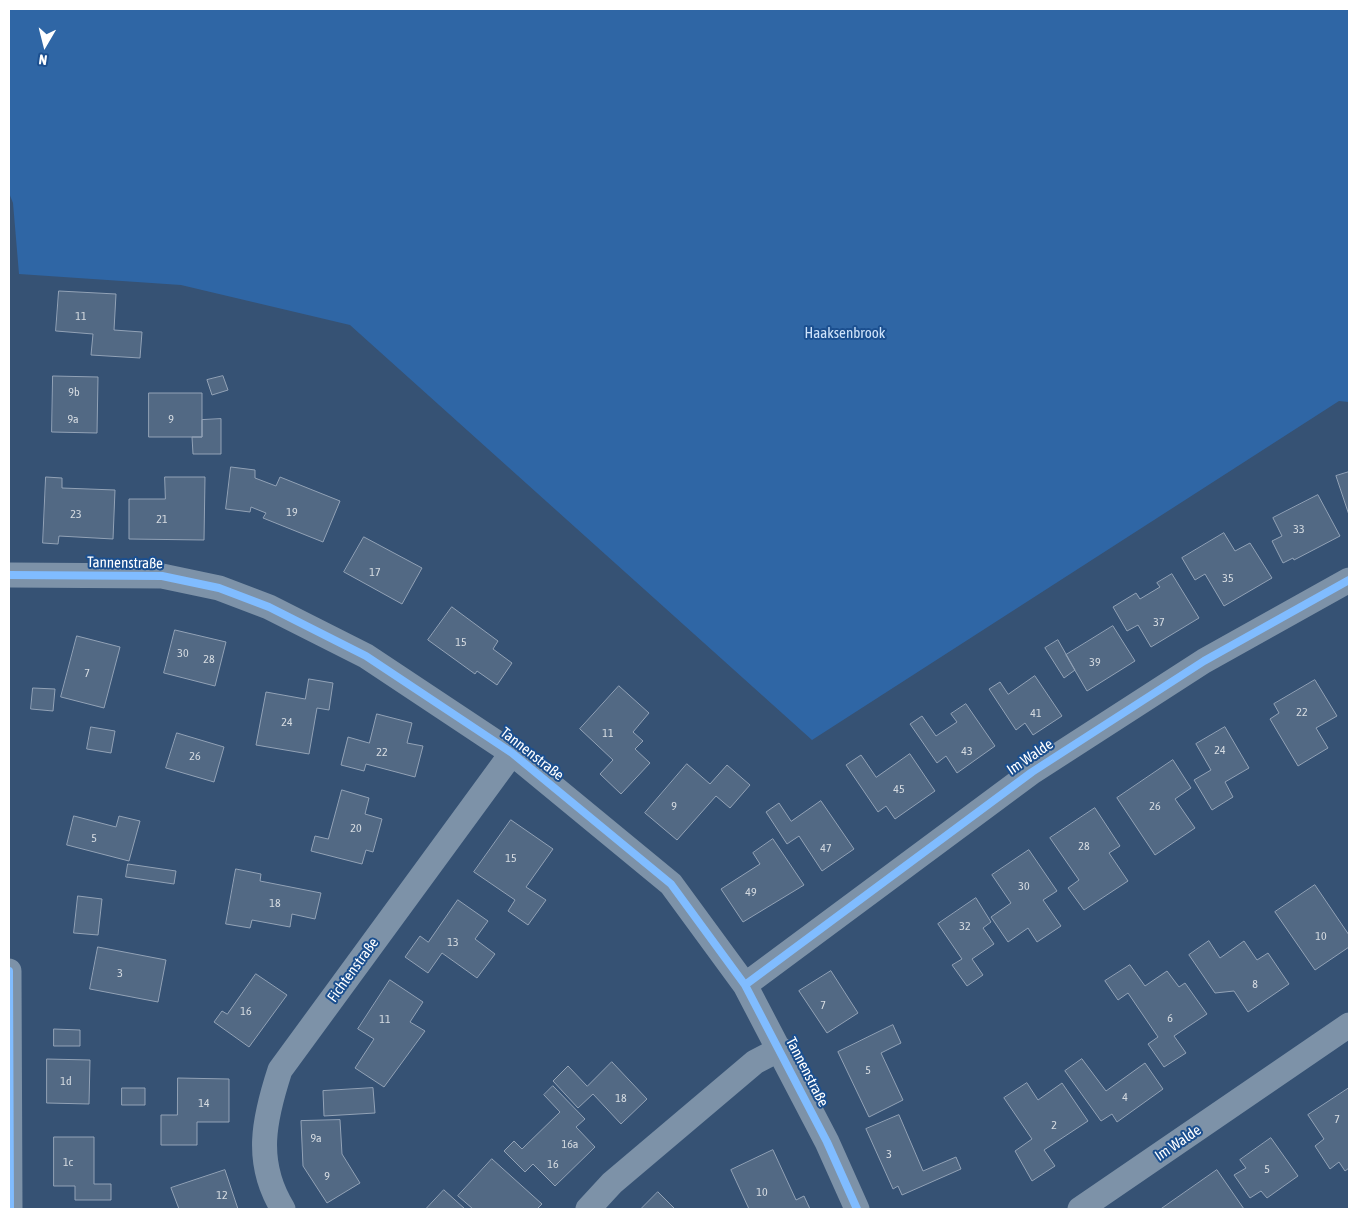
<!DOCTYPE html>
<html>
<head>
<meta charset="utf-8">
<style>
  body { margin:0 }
  #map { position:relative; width:1358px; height:1218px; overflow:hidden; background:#365274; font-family:"Asap Condensed",sans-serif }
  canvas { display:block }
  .frame { position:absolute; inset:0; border:10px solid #fff; pointer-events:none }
  .north { position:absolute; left:20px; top:20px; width:50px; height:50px; -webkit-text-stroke:4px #1b4f8f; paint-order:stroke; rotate:188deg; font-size:14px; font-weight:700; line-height:20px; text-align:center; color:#fff }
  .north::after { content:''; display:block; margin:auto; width:18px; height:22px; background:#fff; clip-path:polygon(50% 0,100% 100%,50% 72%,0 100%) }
</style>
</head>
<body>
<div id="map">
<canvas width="1358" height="1218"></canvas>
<div class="frame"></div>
<div class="north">N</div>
</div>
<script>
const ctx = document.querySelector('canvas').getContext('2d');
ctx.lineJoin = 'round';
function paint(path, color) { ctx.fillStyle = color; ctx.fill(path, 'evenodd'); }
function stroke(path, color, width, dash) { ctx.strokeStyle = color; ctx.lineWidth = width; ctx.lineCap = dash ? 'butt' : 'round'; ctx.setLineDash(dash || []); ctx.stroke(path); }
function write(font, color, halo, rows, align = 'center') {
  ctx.font = font + ' "Asap Condensed",sans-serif'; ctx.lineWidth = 4; ctx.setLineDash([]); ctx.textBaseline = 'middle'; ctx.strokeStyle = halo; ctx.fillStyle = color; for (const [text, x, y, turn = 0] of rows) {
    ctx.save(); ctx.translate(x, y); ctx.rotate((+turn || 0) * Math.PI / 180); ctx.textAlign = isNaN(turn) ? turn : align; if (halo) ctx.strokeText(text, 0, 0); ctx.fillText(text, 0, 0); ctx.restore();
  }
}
const green = new Path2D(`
  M9,9H1349V402L1339,401L812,740L350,325L181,285L19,274L13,203L9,193Z`);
const building = new Path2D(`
  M59,291L116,294L114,330L142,332L140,358L91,355L93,334L56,331Z
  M53,376L98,377L97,433L52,432Z
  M223,376L228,390L212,395L207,380Z
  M149,393H202V437H149Z
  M221,419V454H193L192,437H202V420Z
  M231,467L255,470V478L276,486L280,477L340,501L323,542L263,518L266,513L251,507L250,512L226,509Z
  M1349,472V515L1336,476Z
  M46,477L62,478V488L115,490L113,539L59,536L58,544L43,543Z
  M165,477H205L204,540L129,539V499H165Z
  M1318,495L1340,536L1294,560L1293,558L1283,563L1272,541L1282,536L1273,518Z
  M1224,533L1235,551L1250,543L1272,578L1224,606L1205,574L1195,580L1182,558Z
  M364,537L422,568L402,604L344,572Z
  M1172,574L1199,618L1151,647L1138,625L1127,631L1113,607L1136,593L1140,599L1160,587L1157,583Z
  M452,607L498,641L493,649L512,663L497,685L477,671L475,674L428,640Z
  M1113,626L1135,661L1087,691L1066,655Z
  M175,630L226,642L215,686L164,673Z
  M77,636L120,647L104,708L61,697Z
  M1058,640L1075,670L1064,678L1045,648Z
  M1035,676L1062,716L1033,735L1025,723L1016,730L989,689L1000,682L1008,694Z
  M309,679L333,683L329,710L317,708L309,754L256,745L266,692L305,699Z
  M1315,680L1337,716L1316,728L1328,748L1298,766L1270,719L1279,713L1274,704Z
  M619,686L649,713L633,732L643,741L635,749L650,763L621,794L600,774L613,760L580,729Z
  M33,688L55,689L53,711L31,709Z
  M966,704L995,746L957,773L946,756L937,763L910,724L922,716L936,736L957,722L951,714Z
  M377,714L412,723L407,743L423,746L415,777L366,764L364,771L341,765L348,737L369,743Z
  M91,727L115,731L111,753L87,749Z
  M1225,727L1249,768L1225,782L1233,797L1212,810L1194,780L1211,770L1196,744Z
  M177,733L224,747L214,782L166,768Z
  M910,754L935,791L895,819L886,806L878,812L846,765L861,755L876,777Z
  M1173,760L1191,788L1175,799L1195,828L1155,855L1117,798Z
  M687,764L710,784L727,765L750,785L730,808L716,796L677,840L645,813Z
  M342,790L369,798L365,814L382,819L373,852L366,850L362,864L311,851L315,836L328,839Z
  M821,801L854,849L822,871L799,836L787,844L766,812L779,803L791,821Z
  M1095,808L1120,846L1109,853L1128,881L1084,910L1068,888L1079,880L1050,838Z
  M74,816L116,827L119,816L140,821L129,861L67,845Z
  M511,820L553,849L526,887L546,900L528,925L508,911L515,900L474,872Z
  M773,839L804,885L743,922L721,889L760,864L753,853Z
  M1029,850L1057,891L1043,900L1061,926L1037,942L1028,928L1008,942L991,917L1011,903L992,875Z
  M128,864L176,871L174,884L126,877Z
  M236,869L261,874L260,881L321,893L315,919L292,914L290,927L252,920L250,928L226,924Z
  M1315,885L1349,935V947L1315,970L1275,912Z
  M78,896L102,899L98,935L74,933Z
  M976,898L991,922L983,928L994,944L972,959L983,975L967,986L952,965L962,959L938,924Z
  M458,900L488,921L475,939L495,954L477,978L442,953L428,973L405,957L420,936L428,942Z
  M1209,941L1220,958L1244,941L1257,960L1268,953L1289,984L1248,1012L1234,991L1215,993L1189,955Z
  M98,947L166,960L158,1002L90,989Z
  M1130,965L1145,986L1167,971L1179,987L1185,983L1207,1014L1174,1036L1186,1053L1164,1067L1148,1044L1158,1037L1128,993L1118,1000L1105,981Z
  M831,971L858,1013L827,1033L799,991Z
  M256,974L287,995L249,1047L214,1022L222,1011L227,1014Z
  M390,980L423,1002L410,1022L425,1031L384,1087L355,1068L374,1039L358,1029Z
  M893,1025L901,1043L881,1053L903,1100L869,1117L838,1052Z
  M54,1029L80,1030V1046H54Z
  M47,1059L90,1060L89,1104L47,1103Z
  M1082,1059L1106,1091L1145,1063L1163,1089L1117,1122L1112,1114L1101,1121L1065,1071Z
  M612,1062L647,1099L621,1124L593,1094L578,1108L553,1081L568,1066L587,1086Z
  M178,1078L229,1079V1122H197V1145H161V1115H177Z
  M1027,1083L1038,1100L1062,1083L1088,1121L1044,1150L1055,1166L1032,1181L1015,1151L1032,1139L1004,1098Z
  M553,1086L585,1119L576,1127L595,1147L555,1186L533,1164L525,1172L504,1151L514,1141L522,1149L560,1112L544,1095Z
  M122,1088H145V1105H122Z
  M373,1088L375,1113L324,1116L323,1091Z
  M1349,1088V1168L1345,1171L1339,1162L1330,1169L1315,1146L1324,1139L1308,1115Z
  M899,1115L923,1171L956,1157L961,1169L902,1195L898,1186L893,1189L866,1129Z
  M340,1120L342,1154L360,1183L327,1203L303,1166L301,1121Z
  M54,1137H94V1184H111V1200H75V1186H54Z
  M1271,1138L1298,1176L1267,1198L1261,1191L1250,1198L1234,1175L1246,1168L1240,1160Z
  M773,1150L796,1200L804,1196L810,1209H749L731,1170Z
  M492,1159L542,1204L537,1209H473L458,1196Z
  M225,1170L238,1209H179L171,1188Z
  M1217,1170L1244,1209H1161Z
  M444,1190L465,1209H426Z
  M658,1192L675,1209H641Z`);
const street = new Path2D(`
  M9,575L162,576L219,588L269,607L366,656L512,753L671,884L745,985L827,1142L857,1209
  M9,971L10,1209
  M745,985L1032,772L1204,661L1349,580
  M283,1209C254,1162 264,1119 280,1070L512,753
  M588,1209L612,1183L755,1062L780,1049
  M1080,1209L1349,1025`);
const cycleway = new Path2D(`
  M9,575L162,576L219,588L269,607L366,656L512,753L671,884L745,985L827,1142L857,1209
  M9,971L10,1209
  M745,985L1032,772L1204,661L1349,580`);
const numberNames = [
  ["11",81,316],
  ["9b",74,392],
  ["9a",73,419],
  ["9",171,419],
  ["19",292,512],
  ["23",76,514],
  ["21",162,519],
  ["33",1299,529],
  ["17",375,572],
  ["35",1228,578],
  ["37",1159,622],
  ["15",461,642],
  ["30",183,653],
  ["28",209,659],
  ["39",1095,662],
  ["7",87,673],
  ["22",1302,712],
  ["41",1036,713],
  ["24",287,722],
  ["11",608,733],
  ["24",1220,750],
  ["43",967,751],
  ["22",382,752],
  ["26",195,756],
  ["45",899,789],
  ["9",674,806],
  ["26",1155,806],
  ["20",356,828],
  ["5",94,838],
  ["28",1084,846],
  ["47",826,848],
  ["15",511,858],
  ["30",1024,886],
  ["49",751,892],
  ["18",275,903],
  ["32",965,926],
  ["10",1321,936],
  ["13",453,942],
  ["3",120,973],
  ["8",1255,984],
  ["7",823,1005],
  ["16",246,1011],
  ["6",1170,1018],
  ["11",385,1019],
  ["5",868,1070],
  ["1d",66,1081],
  ["4",1125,1097],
  ["18",621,1098],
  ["14",204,1103],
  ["7",1337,1119],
  ["2",1054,1125],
  ["9a",316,1138],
  ["16a",570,1144],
  ["3",889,1154],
  ["1c",68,1162],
  ["16",553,1164],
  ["5",1267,1169],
  ["9",327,1176],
  ["10",762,1192],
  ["12",222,1195]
];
const parkNames = [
  ["Haaksenbrook",845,333]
];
const streetNames = [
  ["Tannenstraße",125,563,1],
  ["Tannenstraße",532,754,38],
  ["Im Walde",1030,757,-34],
  ["Fichtenstraße",353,970,-54],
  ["Tannenstraße",807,1072,63],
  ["Im Walde",1178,1143,-34]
];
paint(green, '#2f66a5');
paint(building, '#526984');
stroke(building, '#92a2b6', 1);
stroke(street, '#7d92a8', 25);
stroke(cycleway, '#80bcff', 8);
write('12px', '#d4dae0', null, numberNames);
write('15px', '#cfe3fa', '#1b4f8f', parkNames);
write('15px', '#fff', '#1b4f8f', streetNames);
</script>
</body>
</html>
